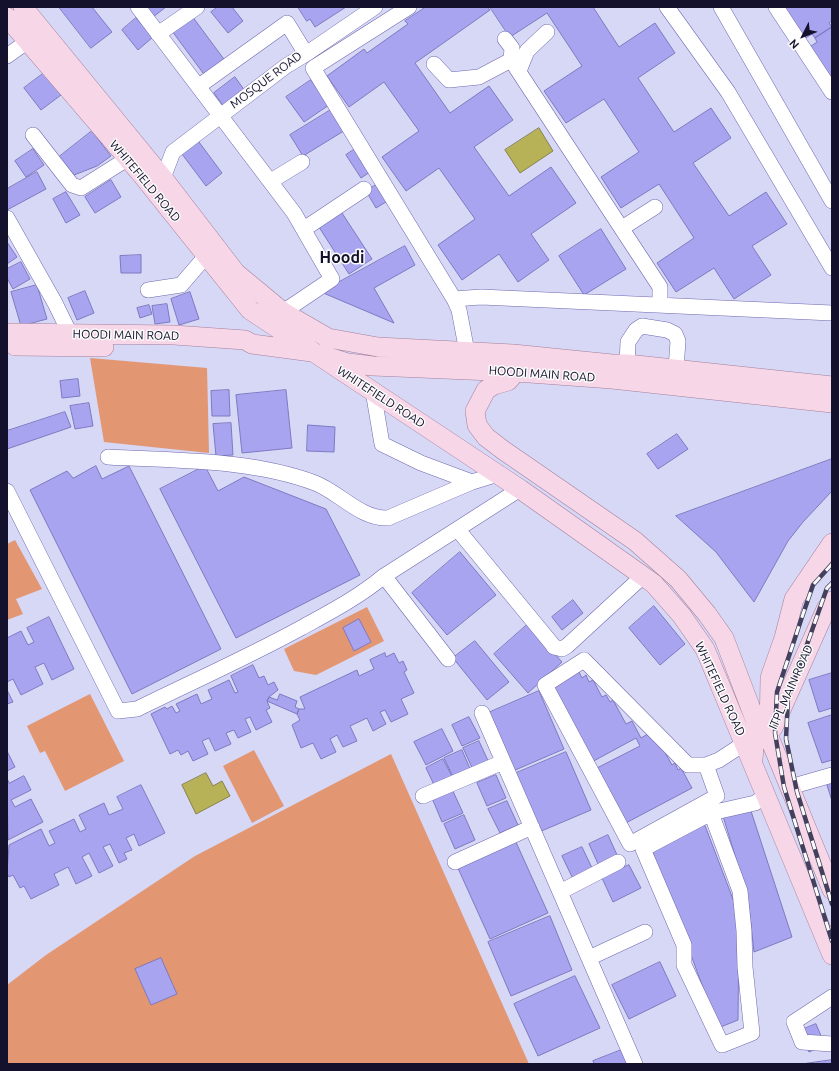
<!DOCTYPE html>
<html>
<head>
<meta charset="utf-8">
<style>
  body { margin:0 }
  #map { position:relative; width:839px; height:1071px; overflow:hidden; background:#d7d7f6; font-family:Ubuntu,sans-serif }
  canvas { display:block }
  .frame { position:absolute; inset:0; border:8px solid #14112d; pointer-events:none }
  .north { position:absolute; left:783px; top:16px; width:40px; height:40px; -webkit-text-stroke:3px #fbfbfb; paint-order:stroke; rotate:228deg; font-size:11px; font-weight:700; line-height:16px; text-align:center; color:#14112d }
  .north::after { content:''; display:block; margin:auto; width:14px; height:18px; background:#14112d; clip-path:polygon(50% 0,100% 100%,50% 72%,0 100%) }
</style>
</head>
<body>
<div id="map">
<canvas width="839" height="1071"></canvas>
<div class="frame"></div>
<div class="north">N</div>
</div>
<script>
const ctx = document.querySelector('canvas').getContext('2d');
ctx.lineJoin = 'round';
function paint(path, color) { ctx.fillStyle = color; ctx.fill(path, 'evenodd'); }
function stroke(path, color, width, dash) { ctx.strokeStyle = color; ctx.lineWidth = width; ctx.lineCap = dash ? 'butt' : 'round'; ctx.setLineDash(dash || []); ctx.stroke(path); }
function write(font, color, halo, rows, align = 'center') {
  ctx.font = font + ' Ubuntu,sans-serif'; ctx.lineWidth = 3; ctx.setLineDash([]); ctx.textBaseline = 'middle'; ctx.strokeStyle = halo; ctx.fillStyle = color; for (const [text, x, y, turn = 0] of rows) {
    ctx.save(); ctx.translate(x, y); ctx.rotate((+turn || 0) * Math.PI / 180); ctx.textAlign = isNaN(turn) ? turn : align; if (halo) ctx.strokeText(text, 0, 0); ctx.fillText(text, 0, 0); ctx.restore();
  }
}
const green = new Path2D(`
  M90,358L207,368L209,453L104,442Z
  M15,540L42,589L16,599L23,614L7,620V544Z
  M367,607L384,641L316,675L294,671L284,649Z
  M90,694L124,761L65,791L45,751L40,753L27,726Z
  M254,750L284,806L252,823L223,766Z
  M391,754L529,1064H7V985L46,955L195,856Z`);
const water = new Path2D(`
  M539,128L553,151L520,173L505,150Z
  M206,773L213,786L222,781L230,796L196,814L182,785Z`);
const building = new Path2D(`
  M59,7H92L112,32L91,48Z
  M145,7H166L153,17Z
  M218,7H232L243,21L228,33L211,12Z
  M298,7H346L315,27L310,19L307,21Z
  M426,7H487L490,10L415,63L450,113L489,86L513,120L474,147L509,196L551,167L576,203L531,234L549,260L518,282L499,254L462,280L438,245L475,219L439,168L406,191L382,157L419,131L384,82L349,107L327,76L364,49L367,53L408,24L405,21Z
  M490,7H593L619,47L655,23L675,53L638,78L674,132L711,108L731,138L693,163L729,216L766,192L787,224L752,246L771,275L734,299L714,268L676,292L657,263L694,238L659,184L621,208L601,177L639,152L604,99L566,123L544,91L582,66L547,13L510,37Z
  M779,7H832V21L829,23L832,27L815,38L812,34L801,41Z
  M192,16L226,62L206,77L172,31Z
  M136,18L153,37L138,50L122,30Z
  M832,27V88L807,49L817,42L815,38Z
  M44,73L61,95L41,110L24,88Z
  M235,77L245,91L224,107L214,93Z
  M311,80L329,105L304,122L286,97Z
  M334,108L347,129L303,156L290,135Z
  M92,131L111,156L97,166L74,175L59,157Z
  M196,138L222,173L206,186L179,150Z
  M358,147L373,170L361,178L346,155Z
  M33,149L44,165L26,177L15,161Z
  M37,172L46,189L7,210V189Z
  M111,180L121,197L95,213L85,197Z
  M381,182L391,199L376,208L366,191Z
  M66,192L80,215L66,223L53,199Z
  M340,210L372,259L349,274L317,224Z
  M601,229L626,269L584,295L559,256Z
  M7,242L17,257L7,264Z
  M405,246L415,265L374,288L394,323L321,292Z
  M141,255V273H121L120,256Z
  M21,262L30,279L13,289L7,278V269Z
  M37,285L47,319L21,326L11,292Z
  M85,291L94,313L77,320L68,298Z
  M190,292L199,319L179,325L171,299Z
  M167,304L170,322L155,324L152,306Z
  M149,305L152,314L140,318L137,308Z
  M78,379L80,396L62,398L60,381Z
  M229,390L230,416H212L211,391Z
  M286,390L292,448L242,453L236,395Z
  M89,403L93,426L75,429L70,406Z
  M65,412L71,427L7,449V431Z
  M231,423L233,455L216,456L213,424Z
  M308,425L335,427L334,452L307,451Z
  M677,434L688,449L658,469L647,454Z
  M832,459V491L803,522L788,541L754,602L716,552L676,516Z
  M96,466L102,479L129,466L221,649L132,694L30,490L67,471L73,478Z
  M205,466L218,491L244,477L326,509L360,575L236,638L160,489Z
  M460,552L496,595L447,635L412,593Z
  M573,600L583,613L562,630L552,617Z
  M654,606L685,644L660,665L629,628Z
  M49,617L74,669L52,680L44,663L35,667L43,684L21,695L13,679L7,682V638L21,631L28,645L34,642L27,628Z
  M359,619L371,642L354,651L343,628Z
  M528,624L562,662L528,693L494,654Z
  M475,641L509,682L487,700L453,658Z
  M385,653L386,657L394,653L399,663L403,661L407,670L404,672L414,693L401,699L408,714L391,722L385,710L380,712L386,724L373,731L367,718L350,726L357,741L343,747L337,735L330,739L336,752L321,759L313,743L301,748L292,725L300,720L297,714L299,709H305L300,697L357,670L359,676L374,669L370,660Z
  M253,665L259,678L264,676L268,685L274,682L278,690L269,697L267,701L270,708L266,710L272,722L256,730L250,717L245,719L251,732L238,738L234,730L226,733L231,744L215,751L209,738L202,741L208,754L193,761L188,751L181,755L178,750L170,754L151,714L165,707L167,709L172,706L176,713L180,711L176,704L197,694L201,704L212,699L208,690L229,680L235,693L238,692L231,676Z
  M578,670L582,678L586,675L589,682L593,680L602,697L606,695L610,702L613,700L626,724L632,721L641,738L653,731L672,765L675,763L678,770L681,768L692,788L622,825L593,770L640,746L636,738L590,763L548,685Z
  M832,673V708L819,712L809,680Z
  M7,690L13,702L7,704Z
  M539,691L564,749L513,771L488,713Z
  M280,694L297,701L295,707L299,709L297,714L267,701L269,697L277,700Z
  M832,715V760L822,763L808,723Z
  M469,717L480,738L462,746L452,725Z
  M442,729L453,751L426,765L414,742Z
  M479,741L490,765L474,772L463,748Z
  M462,750L472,773L455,781L444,758Z
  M7,751L15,767L7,771Z
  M566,752L591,810L539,832L514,774Z
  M443,759L454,780L436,789L426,768Z
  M496,775L506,798L487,806L477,783Z
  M24,776L31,790L11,800L15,807L31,799L43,822L8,840L7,778L9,783Z
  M832,780V801L826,782Z
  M141,785L165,833L139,846L134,834L126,838L132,850L124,853L127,859L119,863L110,844L103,847L113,866L99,873L89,853L82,857L92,876L76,884L68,867L54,874L59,885L31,899L24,886L20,888L13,875L9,877L7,873L9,845L41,829L49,846L55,843L49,831L74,819L80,832L86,829L79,815L104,803L109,815L123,809L117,797Z
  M452,789L463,813L442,822L432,798Z
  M507,801L518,825L500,833L488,809Z
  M750,808L792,937L754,952L748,898L723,816Z
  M464,815L475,840L455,849L444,824Z
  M704,823L739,915L738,1020L718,1028L651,847Z
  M608,835L618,857L599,866L589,844Z
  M515,840L548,913L490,939L457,866Z
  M582,847L593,870L573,879L562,856Z
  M629,865L641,888L613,902L602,878Z
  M550,916L572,970L511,996L488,942Z
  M161,958L177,994L151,1005L135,969Z
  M660,962L676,996L629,1019L612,985Z
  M575,976L600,1028L538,1056L514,1004Z
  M816,1024L825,1045L809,1052L799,1031Z
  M624,1049L630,1064H594L593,1061Z
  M832,1060V1064H802Z`);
const minor = new Path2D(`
  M138,7L294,213L332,279L283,312
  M409,7L313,68L454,299L459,310L467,352
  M667,7L728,92L832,268
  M721,7L832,201
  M776,7L832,92
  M158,34L197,7
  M505,39L512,48L511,60
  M306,54L375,7
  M7,56L28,41
  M434,64L449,80L479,77L511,60L660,287V305
  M519,71L527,51L547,32
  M33,135L72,185L81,188L127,159
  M163,178L173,152L286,66L306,54L287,23L199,86
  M271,181L302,162
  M7,218L55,303L74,342
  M622,228L655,207
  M304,229L364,189
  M148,290L181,285L206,256
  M454,299L481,297L832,313
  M627,364L628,342L636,330L642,326L667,330L675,334L678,341L676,369
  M373,391L382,444L421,463L472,482L498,474
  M108,457C176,461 251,459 315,483C339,492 360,519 388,518L472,482
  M7,491L118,711L137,709C192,682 248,657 301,628C330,612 359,597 384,576L520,489
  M458,530L552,644L554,647L562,649L567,646L643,576
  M384,576L448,659
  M482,713L635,1064
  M706,765L717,796L630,844L545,685L584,660L688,765H706L719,760L745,743
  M790,787L832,775
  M423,796L503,762
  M711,813L740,891L744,931L745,967L752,1033L722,1045L684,965V945L643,849L711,813L755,803L767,795
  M455,862L532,827
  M560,892L618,862
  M589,958L645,932
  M832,997L794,1022L802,1042L832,1044`);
const major = new Path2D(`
  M23,7L163,178L236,273L283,312L328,338L378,347L513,354L612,364H627L832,386
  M7,17L142,175L250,310L520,489L643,576L654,584L682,616L705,649L832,955
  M7,333L174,335L245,340L252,344L312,352L348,363L373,366L516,372L612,379L832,403
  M15,346L104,347
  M516,372L508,381L494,385L486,390L475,411L477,425L486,437L503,450L635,541L678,579L707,614L724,638L756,722L753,759
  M832,543L794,599L784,638L770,678L769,737L832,890
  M773,728L826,609L832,601`);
const rail = new Path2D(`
  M832,564L813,585L802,617L777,692L775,733L784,787L832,941
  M832,583L827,588L788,698L786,739L797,792L832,904`);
const streetNames = [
  ["MOSQUE ROAD",266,80,-37],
  ["WHITEFIELD ROAD",145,181,50],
  ["HOODI MAIN ROAD",126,335,1],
  ["HOODI MAIN ROAD",542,374,4],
  ["WHITEFIELD ROAD",381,397,33],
  ["ITPL MAIN ROAD",791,687,-66],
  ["WHITEFIELD ROAD",720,689,65]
];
const districtNames = [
  ["Hoodi",342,258]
];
paint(green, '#e29672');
paint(water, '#b7b157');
stroke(water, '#86814a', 1);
paint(building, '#a8a4f0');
stroke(building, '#7e79c1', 1);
stroke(minor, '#6e69af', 16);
stroke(major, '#a3809c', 20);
stroke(minor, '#fff', 15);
stroke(major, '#f6d6e7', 19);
stroke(rail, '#43405d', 4.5);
stroke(rail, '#fbfbfb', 3, [9]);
write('12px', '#14112d', '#fbfbfb', streetNames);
write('bold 16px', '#14112d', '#fbfbfb', districtNames);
</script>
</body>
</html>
